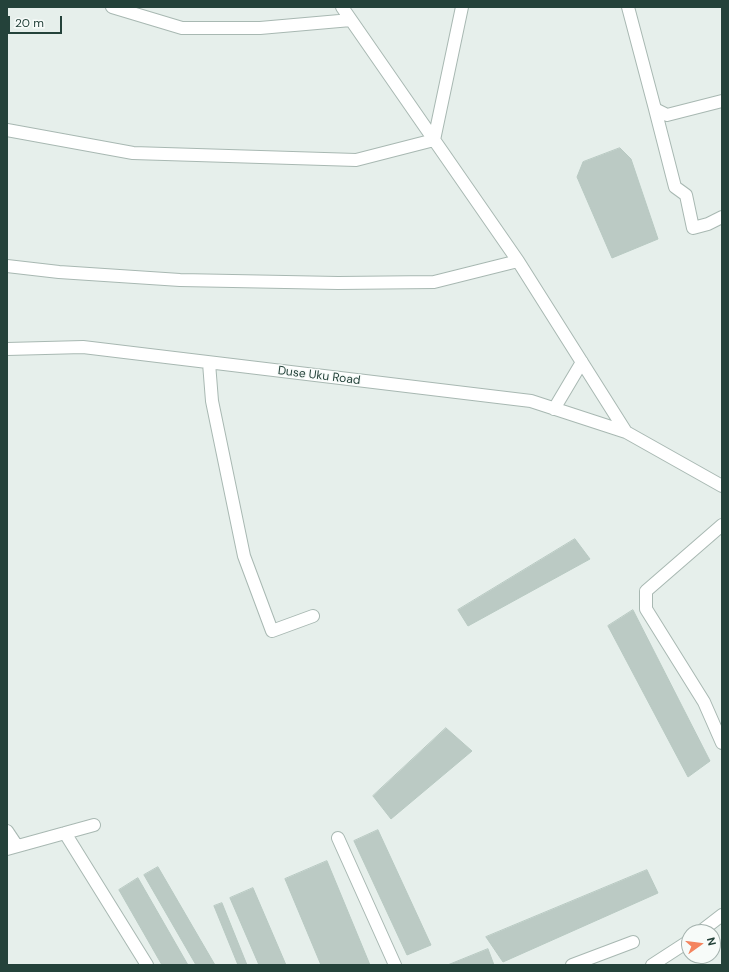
<!DOCTYPE html>
<html>
<head>
<meta charset="utf-8">
<style>
  body { margin:0 }
  #map { position:relative; width:729px; height:972px; overflow:hidden; background:#e6efeb; font-family:"DM Sans",sans-serif }
  canvas { display:block }
  .frame { position:absolute; inset:0; border:8px solid #24423a; pointer-events:none }
  .north { position:absolute; left:681px; top:924px; width:40px; height:40px; box-sizing:border-box; background:#f7fbf9; border:1px solid #a3b1ad; border-radius:50%; rotate:76deg; font-size:11px; font-weight:700; line-height:16px; text-align:center; color:#24423a }
  .north::after { content:''; display:block; margin:auto; width:14px; height:18px; background:#f4845f; clip-path:polygon(50% 0,100% 100%,50% 72%,0 100%) }
  .scale { position:absolute; left:8px; top:16px; width:54px; height:18px; box-sizing:border-box; border:2px solid #24423a; border-top:0; padding-left:5px; font-size:12px; line-height:14px; white-space:nowrap; color:#24423a; -webkit-text-stroke:3px #f7fbf9; paint-order:stroke }
</style>
</head>
<body>
<div id="map">
<canvas width="729" height="972"></canvas>
<div class="frame"></div>
<div class="north">N</div>
<div class="scale">20 m</div>
</div>
<script>
const ctx = document.querySelector('canvas').getContext('2d');
ctx.lineJoin = 'round';
function paint(path, color) { ctx.fillStyle = color; ctx.fill(path, 'evenodd'); }
function stroke(path, color, width, dash) { ctx.strokeStyle = color; ctx.lineWidth = width; ctx.lineCap = dash ? 'butt' : 'round'; ctx.setLineDash(dash || []); ctx.stroke(path); }
function write(font, color, halo, rows, align = 'center') {
  ctx.font = font + ' "DM Sans",sans-serif'; ctx.lineWidth = 3; ctx.setLineDash([]); ctx.textBaseline = 'middle'; ctx.strokeStyle = halo; ctx.fillStyle = color; for (const [text, x, y, turn = 0] of rows) {
    ctx.save(); ctx.translate(x, y); ctx.rotate((+turn || 0) * Math.PI / 180); ctx.textAlign = isNaN(turn) ? turn : align; if (halo) ctx.strokeText(text, 0, 0); ctx.fillText(text, 0, 0); ctx.restore();
  }
}
const building = new Path2D(`
  M620,148L631,159L658,239L612,258L577,177L583,162Z
  M575,539L590,559L468,626L458,610Z
  M633,610L710,761L688,777L608,626Z
  M446,728L472,751L391,819L373,796Z
  M378,830L431,945L407,955L354,841Z
  M327,861L370,965H321L285,879Z
  M158,867L215,965H196L144,875Z
  M647,870L658,893L503,962L486,937Z
  M138,878L188,965H162L119,890Z
  M253,888L286,965H259L230,898Z
  M222,903L247,965H238L214,906Z
  M488,949L494,965H448Z`);
const minor = new Path2D(`
  M112,7L182,28H260L351,20
  M342,7L518,261L626,432L722,486
  M628,7L655,109L667,115L722,101
  M655,109L675,187L686,195L693,228L708,224L722,217
  M7,130L133,153L356,160L434,140L462,7
  M7,266L59,272L180,280L338,283L434,282L518,261
  M7,349L83,347L531,401L626,432
  M209,363L212,401L244,556L272,631L313,616
  M554,409L582,362
  M722,525L646,591V609L704,702L722,743
  M7,831L17,846
  M65,833L147,965
  M338,838L395,965
  M7,849L94,825
  M700,932L722,915
  M572,965L633,942
  M652,965L689,941`);
const streetNames = [
  ["Duse Uku Road",319,376,7]
];
paint(building, '#bbcac4');
stroke(building, '#b8c9c2', 1);
stroke(minor, '#a8b8b2', 14);
stroke(minor, '#fff', 12);
write('12px', '#24423a', '#f7fbf9', streetNames);
</script>
</body>
</html>
